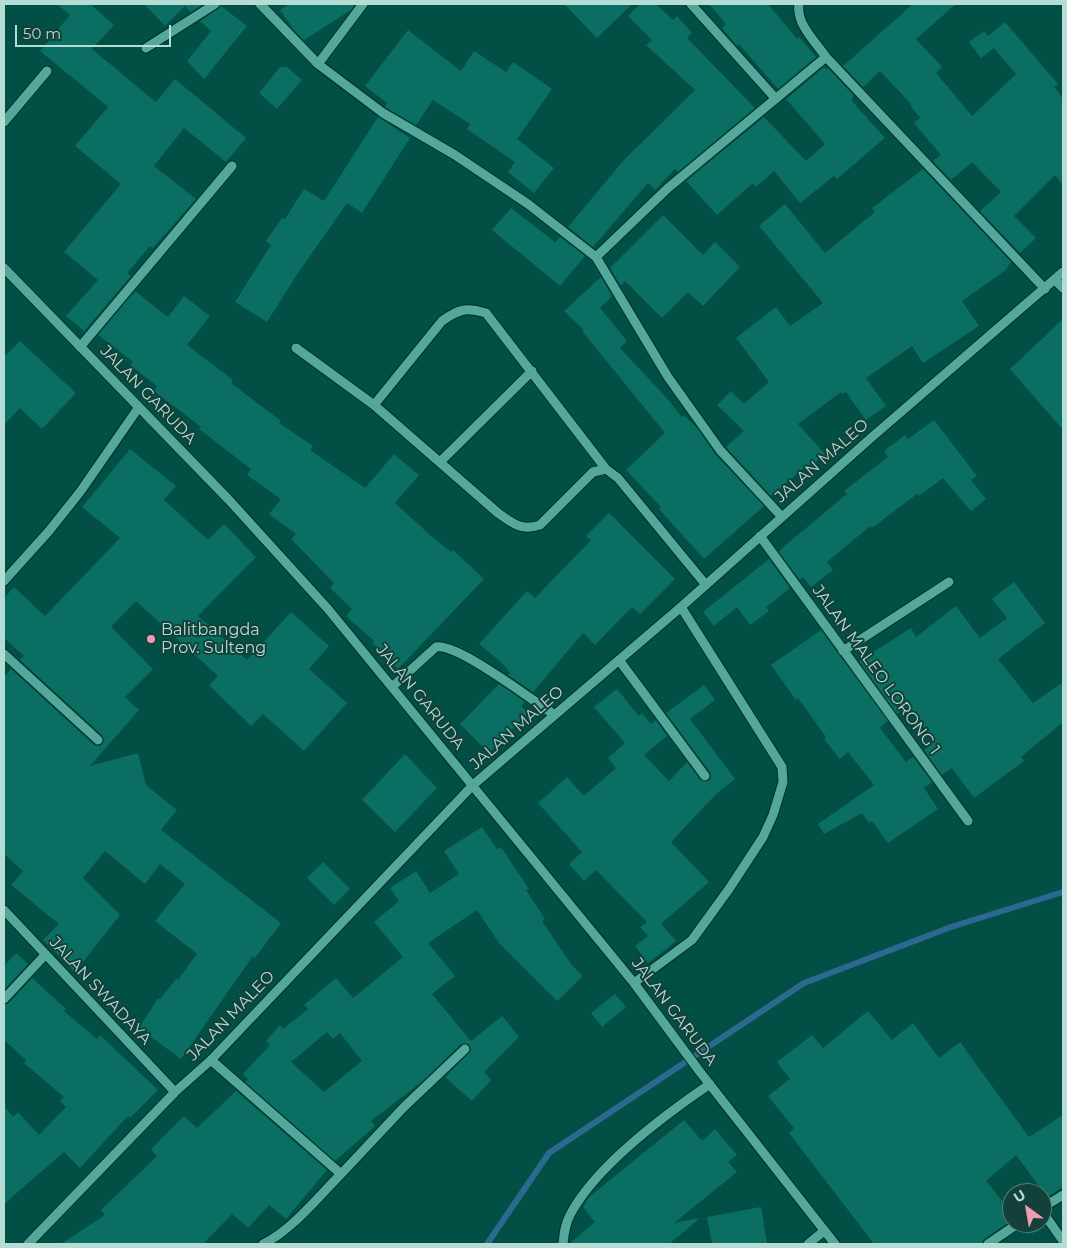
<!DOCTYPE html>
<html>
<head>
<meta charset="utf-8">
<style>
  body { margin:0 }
  #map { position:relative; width:1067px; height:1248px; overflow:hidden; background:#024f45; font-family:Montserrat,sans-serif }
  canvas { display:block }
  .frame { position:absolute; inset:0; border:5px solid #b6ddd5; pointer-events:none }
  .north { position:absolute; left:1002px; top:1183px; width:50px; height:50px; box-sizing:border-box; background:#13413a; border:1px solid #547f78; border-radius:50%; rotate:328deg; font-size:14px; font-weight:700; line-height:20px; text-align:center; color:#b6ddd5 }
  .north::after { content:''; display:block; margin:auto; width:18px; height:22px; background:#f19ab3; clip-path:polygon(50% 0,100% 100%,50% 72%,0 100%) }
  .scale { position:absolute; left:15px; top:25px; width:156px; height:22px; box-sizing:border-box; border:2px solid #b6ddd5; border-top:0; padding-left:6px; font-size:15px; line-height:18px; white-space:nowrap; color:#b6ddd5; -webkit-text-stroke:4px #13413a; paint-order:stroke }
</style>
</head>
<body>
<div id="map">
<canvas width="1067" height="1248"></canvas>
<div class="frame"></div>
<div class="north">U</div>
<div class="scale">50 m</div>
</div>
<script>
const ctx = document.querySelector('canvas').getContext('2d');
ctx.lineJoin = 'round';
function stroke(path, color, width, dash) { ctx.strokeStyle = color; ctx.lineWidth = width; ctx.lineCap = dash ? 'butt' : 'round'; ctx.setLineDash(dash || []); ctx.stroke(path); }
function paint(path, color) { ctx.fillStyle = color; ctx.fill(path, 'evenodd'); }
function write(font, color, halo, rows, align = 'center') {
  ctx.font = font + ' Montserrat,sans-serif'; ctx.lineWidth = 4; ctx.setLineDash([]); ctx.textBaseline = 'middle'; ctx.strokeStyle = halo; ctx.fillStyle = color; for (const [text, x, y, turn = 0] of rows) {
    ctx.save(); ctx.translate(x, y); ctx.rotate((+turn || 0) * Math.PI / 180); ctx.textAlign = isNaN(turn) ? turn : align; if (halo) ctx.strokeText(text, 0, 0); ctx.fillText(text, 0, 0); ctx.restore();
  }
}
const stream = new Path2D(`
  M487,1244L549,1153L804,983L951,927L1063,892`);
const building = new Path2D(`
  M57,4H90L114,25L92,49L156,102L175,79L246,138L226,162L184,128L154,166L196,199L153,248L150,246L127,273L131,276L84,331L66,316L98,280L64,252L121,184L75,146L108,107L40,51L70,15Z
  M144,4H204L191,12L185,6L165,26Z
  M289,4H355L351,10L304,40L293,29L280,10Z
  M564,4H632L597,38Z
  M640,4H656L673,20L677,16L692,33L687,38L755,108L678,172L675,169L655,190L648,183L593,247L568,227L623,161L695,90L646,45L652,40L628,16Z
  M709,4H768L797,39L799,37L816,57L778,89L739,44L737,46L722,28L726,24Z
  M913,4H956L916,39L942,67L936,73L972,116L1016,74L994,48L981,58L969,42L984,31L988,36L1005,22L1058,84L1054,87L1063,98V185L1055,175L1014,216L1036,238L1020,253L980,211L1001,192L972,162L951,180L933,161L941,155L914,123L920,118L910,105L911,104L880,71L863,87L843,66Z
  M221,6L247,26L204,79L187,61L211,31L200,21Z
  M408,30L461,71L474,51L506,72L513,62L552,89L517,139L554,168L534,193L508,172L515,162L467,129L470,124L433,100L416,125L385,107L387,103L365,86Z
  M280,67H287L302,80L277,109L259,93Z
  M824,67L826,69L828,68L853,95L852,101L885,138L837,179L834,176L800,203L774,171L756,187L753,183L717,215L686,181L764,117L806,161L825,144L786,99Z
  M378,117L410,138L362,213L347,203L298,273L267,322L235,302L271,245L266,241L282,218L285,219L304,189L324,201Z
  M923,169L1011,262L1006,270L962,301L979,326L923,363L912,346L866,378L886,406L866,420L846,392L843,394L841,392L798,424L825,454L808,468L806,466L771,496L726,447L744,431L717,405L731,391L744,404L769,382L736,338L776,307L790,326L823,303L759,226L785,204L825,253L875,212L872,208Z
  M511,208L555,242L560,237L585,256L560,286L492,230Z
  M663,215L703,255L715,242L740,267L703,306L688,292L662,318L625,281L621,286L610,268Z
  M601,277L612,296L600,308L627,341L620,348L665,396L682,417L684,415L698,429L715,454L764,506L704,559L659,509L661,507L626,470L665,433L582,331L584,330L564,311Z
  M135,291L168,317L184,296L210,316L187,345L233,380L231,383L281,421L279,423L313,446L310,450L365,488L394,454L419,475L395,503L430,535L451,552L453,550L484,579L398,669L372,643L374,641L346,616L352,609L330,588L334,583L291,539L296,534L269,514L281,499L247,475L251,469L199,429L201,427L154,391L157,386L130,365L133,362L98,335Z
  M1063,319V430L1010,369Z
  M20,341L76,393L42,429L20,408L4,425V357Z
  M934,420L977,476L971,480L986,499L971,511L943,478L919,496L917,494L872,528L870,526L827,562L833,570L811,587L803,577L800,580L779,552L781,549L847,494L844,491L888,457L884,451L905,435L908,439Z
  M130,449L176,486L164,500L208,540L224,524L256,557L198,616L247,660L291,612L329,646L309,669L347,703L304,751L263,714L251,726L209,685L218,676L136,601L111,627L153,669L125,697L139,710L90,766L138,753L146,785L177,810L161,830L281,923L255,958L253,956L181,1059L139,1028L158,998L160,999L176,979L178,980L197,954L155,921L185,884L160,864L145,884L105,851L83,878L120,915L75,972L43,940L59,924L11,885L23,871L4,854V677L11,669L94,745L100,746L104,741L102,735L20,660L24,656L4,638V598L14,587L45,616L120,538L82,507Z
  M609,513L675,579L640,614L632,607L595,645L583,633L533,692L508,675L510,673L502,663L479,644L527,591L535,598L591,540L586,536Z
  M769,559L790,588L766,607L769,611L750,625L737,607L714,626L703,612Z
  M1014,582L1045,623L998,659L1033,703L1063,682V722L1021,757L1024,761L974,798L952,768L942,775L924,750L934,742L908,705L897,714L859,661L911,628L916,637L956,606L980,638L1007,618L992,599Z
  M821,630L888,721L880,728L906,762L913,757L932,782L924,788L938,809L888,843L872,821L869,823L862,813L824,834L818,824L874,785L848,752L840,759L824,739L826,737L798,698L796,700L771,665Z
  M499,684L525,702L521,706L528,713L489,753L460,724Z
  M704,685L715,700L690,719L735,779L717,793L671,842L709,882L661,924L676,941L648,963L635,946L648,936L640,927L647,922L596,870L584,881L569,864L582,852L538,803L567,777L584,796L616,768L608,758L625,743L594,707L617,689L639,716L642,713L651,724L656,720L667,736L644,755L669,781L687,762L700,780L708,781L711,778L710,772L666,713Z
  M405,754L437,788L395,832L362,800Z
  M482,827L497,849L501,847L529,889L526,890L545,919L542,921L571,964L583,976L557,1001L499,943L477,910L428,943L455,976L432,994L471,1041L502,1016L519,1037L484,1072L491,1080L472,1101L445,1077L471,1051L469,1044H461L424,1080L371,1121L375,1126L335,1161L245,1082L248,1079L243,1074L270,1045L266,1041L280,1025L283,1029L308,1009L304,1005L336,978L353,998L403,957L374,922L399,901L390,888L416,871L430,893L459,874L444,851ZM327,1032L333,1039L340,1033L362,1061L324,1092L291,1062Z
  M323,862L350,889L334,905L307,878Z
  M16,953L28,964L4,990V966Z
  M32,978L66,1009L64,1011L97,1039L100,1035L158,1090L130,1118L128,1116L80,1168L64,1152L4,1204V1106L13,1117L18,1112L39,1135L66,1107L60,1101L64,1097L24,1063L26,1060L4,1040V1005L9,1003Z
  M615,994L626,1007L602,1027L591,1013Z
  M868,1011L892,1040L913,1023L939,1058L960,1042L1029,1137L1063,1115V1187L1047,1197L1016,1155L986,1181L1012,1213V1220L984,1239L982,1244H874L789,1133L794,1128L768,1096L790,1079L777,1062L812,1035L823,1048Z
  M236,1091L327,1170L286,1219L269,1205L248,1228L232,1214L203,1244H61L105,1215L101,1210L157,1156L151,1149L184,1116L197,1128Z
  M684,1120L702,1141L715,1129L737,1155L728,1162L737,1172L674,1223L700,1218L669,1244H569L595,1222L583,1207L589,1197Z
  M761,1207L767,1244H712L707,1217Z`);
const minor = new Path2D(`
  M260,4L318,64L383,113L455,155L528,204L596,257L668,377L720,450L782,517
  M691,4L776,99
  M146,48L215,4
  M826,57L1045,289
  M318,64L363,4
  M4,122L47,71
  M596,257L668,188L826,57C815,41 796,24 799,4
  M4,268L229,500L328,609L634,983L700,1072L835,1244
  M1055,280L1063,288
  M80,347L232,166
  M296,348L374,405L498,513C513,524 522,531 540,525L593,472L606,469L618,478L706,585
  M374,405L442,321C459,309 466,307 486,313L606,469
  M440,462L532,371
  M760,536L968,821
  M4,581L49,531L80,492L139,407
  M843,651L949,582
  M4,654L98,740
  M619,660L705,776
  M392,687L436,647C458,643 533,701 555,715
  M4,910L175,1092
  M634,983L692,940L729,889L763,837L773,815L783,782L782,767L681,607
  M4,999L45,955
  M211,1060L341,1174C319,1196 291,1231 263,1244
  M341,1174L404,1107L465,1049
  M1042,1208L1063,1195
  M1042,1211L1063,1241
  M28,1244L175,1092L211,1060L473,785L681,607L872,437L1063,272
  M563,1244C564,1234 565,1224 570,1215C595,1167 666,1114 710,1084
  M808,1244L824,1231
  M988,1244L1019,1223`);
const markers = [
  [151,639,5,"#f19ab3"]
];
const streetNames = [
  ["JALAN GARUDA",148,395,46],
  ["JALAN MALEO",822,461,-41],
  ["JALAN MALEO LORONG 1",876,670,54],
  ["JALAN GARUDA",420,697,51],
  ["JALAN MALEO",517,728,-41],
  ["JALAN SWADAYA",100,991,47],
  ["JALAN GARUDA",674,1012,53],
  ["JALAN MALEO",231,1016,-46]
];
const poiNames = [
  ["Balitbangda",161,630],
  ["Prov. Sulteng",161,648]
];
stroke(stream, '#2c6890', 6);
paint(building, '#0a6f62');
stroke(minor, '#00312b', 11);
stroke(minor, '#54a89a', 9);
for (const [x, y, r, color] of markers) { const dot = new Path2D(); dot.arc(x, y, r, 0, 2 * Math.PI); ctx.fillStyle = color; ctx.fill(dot); stroke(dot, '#13413a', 2); }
write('16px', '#b6ddd5', '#13413a', streetNames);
write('16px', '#b6ddd5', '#13413a', poiNames, 'left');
</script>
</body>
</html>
